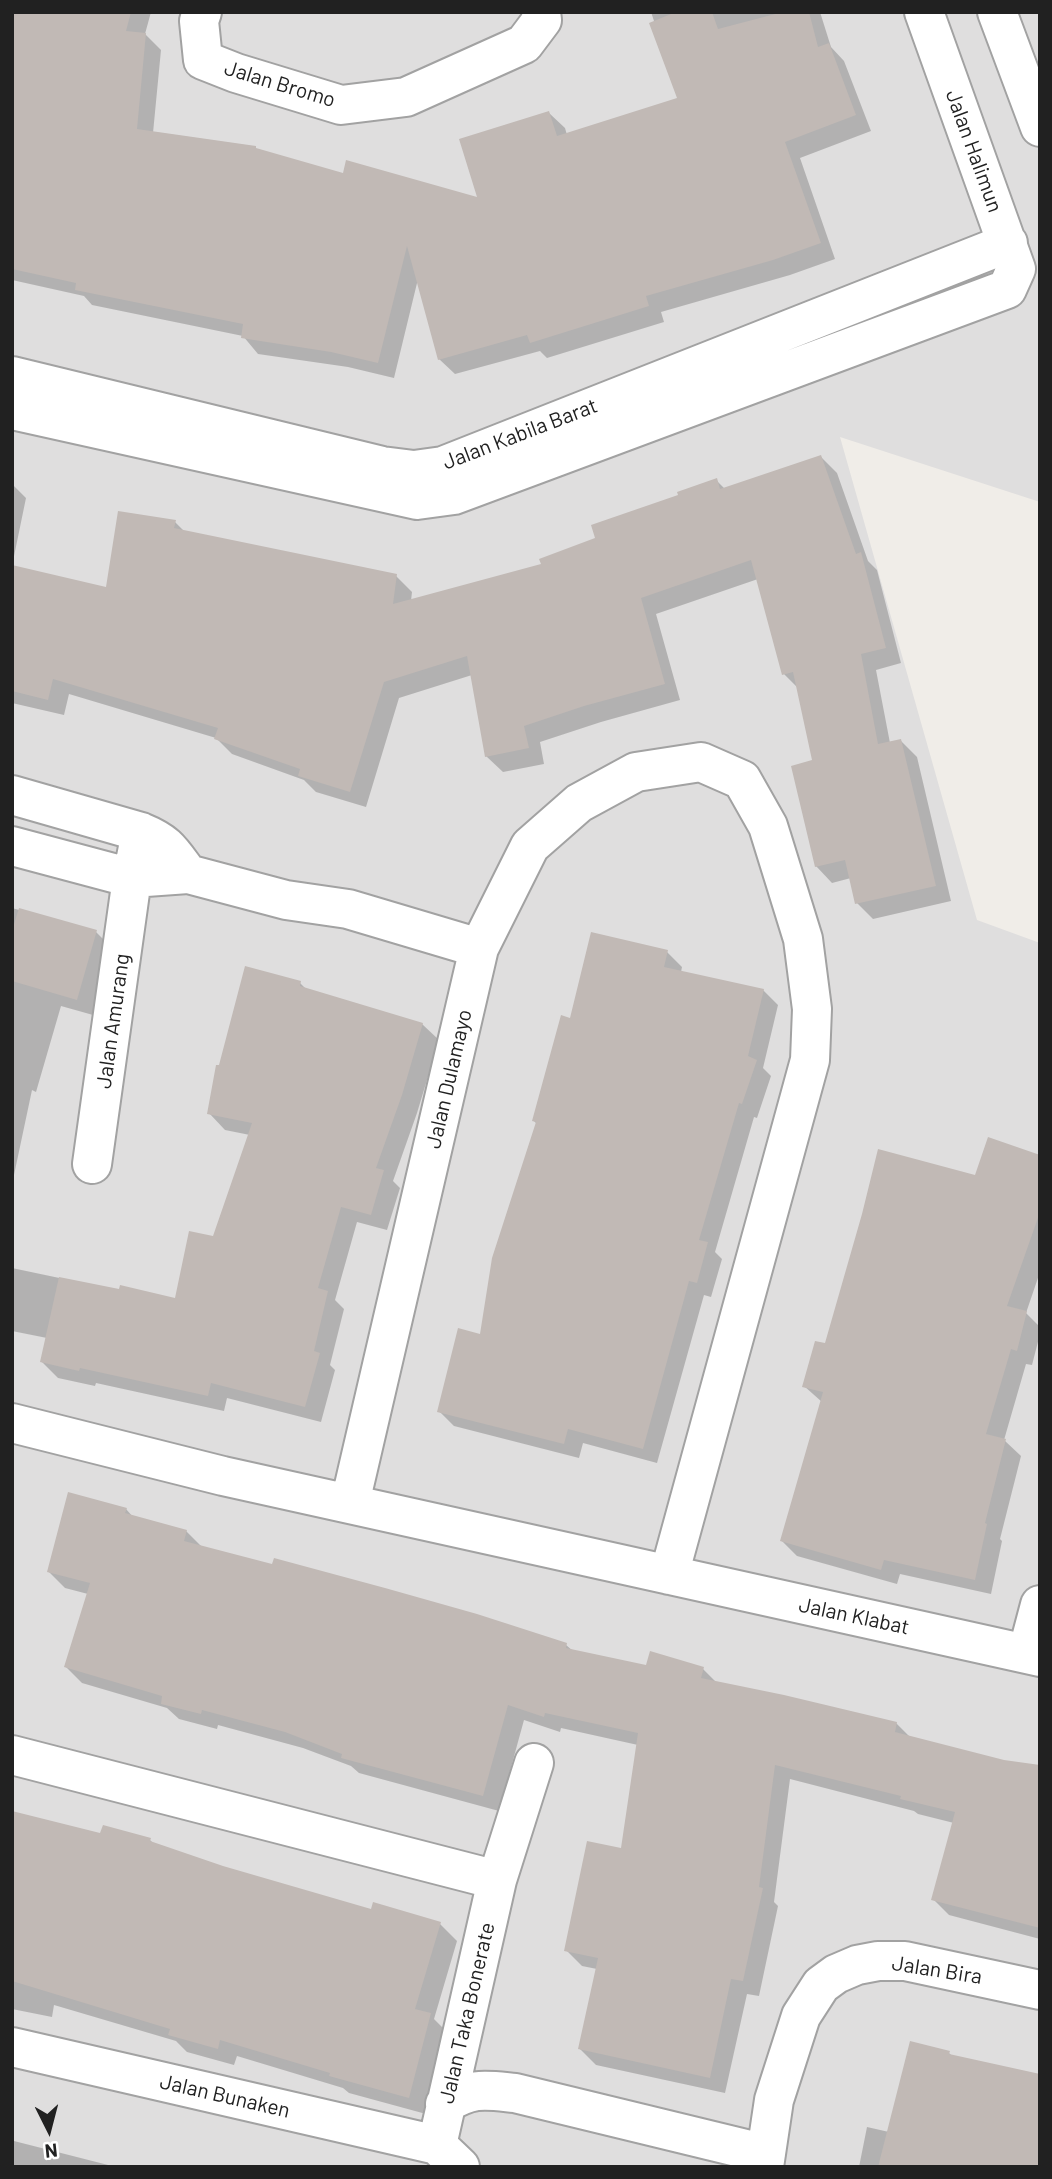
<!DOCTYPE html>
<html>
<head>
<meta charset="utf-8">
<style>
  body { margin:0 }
  #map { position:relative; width:1052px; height:2179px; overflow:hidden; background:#f0ede8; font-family:Barlow,sans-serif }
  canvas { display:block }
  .frame { position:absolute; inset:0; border:14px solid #212121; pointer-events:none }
  .north { position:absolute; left:14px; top:2095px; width:70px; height:70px; -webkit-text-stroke:5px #fff; paint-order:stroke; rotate:174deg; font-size:19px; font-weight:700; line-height:28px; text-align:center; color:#212121 }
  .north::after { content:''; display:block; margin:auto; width:24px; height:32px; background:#212121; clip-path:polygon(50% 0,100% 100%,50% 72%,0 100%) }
</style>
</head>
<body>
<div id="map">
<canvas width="1052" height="2179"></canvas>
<div class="frame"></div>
<div class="north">N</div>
</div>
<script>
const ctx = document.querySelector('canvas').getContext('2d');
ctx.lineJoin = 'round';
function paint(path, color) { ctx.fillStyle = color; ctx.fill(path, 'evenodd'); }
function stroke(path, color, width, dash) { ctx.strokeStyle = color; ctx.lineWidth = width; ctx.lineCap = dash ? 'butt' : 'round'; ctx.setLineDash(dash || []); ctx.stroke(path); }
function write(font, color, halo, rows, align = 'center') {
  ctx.font = font + ' Barlow,sans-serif'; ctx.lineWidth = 6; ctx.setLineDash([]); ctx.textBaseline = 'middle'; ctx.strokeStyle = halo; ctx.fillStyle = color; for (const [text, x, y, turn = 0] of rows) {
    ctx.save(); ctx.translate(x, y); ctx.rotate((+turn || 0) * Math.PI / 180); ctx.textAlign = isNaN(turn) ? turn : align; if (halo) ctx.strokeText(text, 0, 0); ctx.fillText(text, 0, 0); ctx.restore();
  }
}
const residential = new Path2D(`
  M12,12H1040V502L840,437L977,920L1040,943V2167H12Z`);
const shadow = new Path2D(`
  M12,12H151L145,34L161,50L153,133L259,151L344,175L480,200L549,113L565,128L567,135L680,99L651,12H820L831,47L844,61L871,131L800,158L835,259L790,275L661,312L664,322L547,358L540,351L455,374L439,359L418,279L394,378L348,367L258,354L243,336L92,305L84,296L12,280Z
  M821,457L837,473L868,561L877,570L901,663L876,670L890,743L901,741L917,757L951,901L873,919L857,903L851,878L832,883L816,866L814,762L798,688L784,674L758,579L656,614L680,700L601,722L540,742L544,764L503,772L486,756L472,675L399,698L366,807L316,792L304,780L232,754L216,738L69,694L64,715L12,703V567L107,589L175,522L185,532L396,576L412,592L411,601L544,566L716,480L725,489Z
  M12,484L26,498L12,566Z
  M12,908L96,932L112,948L93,1015L61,1006L36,1092L32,1090L14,1175H12Z
  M667,952L682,967L681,972L763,990L778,1005L763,1068L771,1076L757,1118L754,1117L715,1252L722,1259L711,1297L704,1295L657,1463L583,1443L579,1458L454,1426L439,1411L481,1336L537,1124L534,1121L571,1020Z
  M300,983L308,991L422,1024L439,1040L417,1113L393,1181L400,1188L387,1230L357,1222L335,1300L344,1309L330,1365L335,1370L321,1422L227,1398L224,1411L96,1383L95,1386L58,1378L42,1362L47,1338L12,1331V1268L121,1291L176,1301L214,1238L250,1135L225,1130L209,1113Z
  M1040,1157V1272L1026,1313L1040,1327V1334L1032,1365L1026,1364L1004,1440L1021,1456L1000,1539L1002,1541L991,1594L900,1574L897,1584L797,1556L782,1541L822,1402L804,1386L826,1345L976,1177Z
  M126,1509L133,1517L186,1531L202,1547L566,1645L573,1651L648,1667L703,1669L717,1683L896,1723L911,1738L1003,1762L1040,1767V1939L949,1915L933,1899L954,1823L918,1814L914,1811L790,1779L774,1902L778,1906L759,1996L747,1994L725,2093L596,2065L580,2049L597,1969L582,1966L566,1950L623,1850L638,1745L561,1728L560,1732L524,1720L499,1811L359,1773L351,1766L303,1748L218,1725L217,1729L179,1719L167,1708L82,1683L66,1667L88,1594L65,1588L49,1572Z
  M12,1813L101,1836L150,1840L154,1844L223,1867L372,1911L440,1924L457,1941L434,2019L447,2032L426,2114L349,2093L343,2088L237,2056L234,2065L187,2052L176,2041L54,2005L52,2017L12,2009Z
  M949,2053L953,2057L1040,2167H859L867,2127L889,2132Z
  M14,2141L116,2167H12Z`);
const building = new Path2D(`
  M12,12H131L126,31L146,33L137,129L256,146V148L343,173L346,160L477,197L459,139L549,111L557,136L677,98L649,23L676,12H712L718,29L783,12H809L818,47L829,43L856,115L785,142L821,243L773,260L646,296L649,306L530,343L527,335L438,360L407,246L378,363L331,352L241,338L243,324L75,290L76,283L12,269Z
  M821,455L856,554L861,552L886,648L861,654L878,744L901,739L936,886L855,904L845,860L815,867L791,766L812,760L793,672L782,675L751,560L641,598L665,684L584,706L524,726L529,748L485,757L467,656L384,682L350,792L298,776L300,769L214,739L218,728L53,679L48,700L12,691V565L106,587L118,511L176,520L174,528L397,574L393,604L541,564L539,559L595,538L591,525L678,495L677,492L717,478L720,489Z
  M19,908L97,930L77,1000L12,981V931Z
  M591,932L668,950L664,967L764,989L748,1056L757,1060L742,1104L739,1103L699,1240L708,1242L697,1283L689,1281L643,1449L568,1429L564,1444L437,1412L458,1328L480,1334L492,1258L536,1122L532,1121L561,1015L570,1018Z
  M245,966L301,981L300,986L423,1023L402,1095L376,1168L384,1170L371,1215L341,1207L318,1288L328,1291L314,1351L320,1353L305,1407L211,1383L208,1396L80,1368L79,1371L40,1362L59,1277L119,1289L120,1285L175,1298L189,1231L213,1236L252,1123L207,1114L216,1065H219Z
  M988,1137L1040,1155V1212L1007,1306L1027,1311L1017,1351L1011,1349L986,1434L1006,1439L985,1523L987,1524L975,1580L884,1560L881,1570L780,1541L823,1392L802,1387L815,1341L825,1343L862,1214L878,1149L975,1175Z
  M68,1492L127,1508L125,1513L187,1530L184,1541L272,1564L274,1558L385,1588L477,1614L567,1643L566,1648L646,1665L650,1651L704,1667L701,1678L784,1695L897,1722L895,1732L1004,1760L1040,1765V1928L931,1900L955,1812L900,1799L901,1796L775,1765L759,1887L763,1888L743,1981L731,1979L710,2078L578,2049L598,1958L564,1951L587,1841L621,1848L638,1733L545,1713L544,1717L508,1705L483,1796L341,1758L342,1754L285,1732L202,1710L201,1714L161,1704L162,1696L64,1667L90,1583L47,1572Z
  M12,1811L100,1833L103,1825L151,1838L150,1841L223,1866L371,1909L373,1902L441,1922L415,2009L431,2013L409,2098L329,2076L330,2073L220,2040L218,2049L168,2035L170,2029L12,1981Z
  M910,2041L950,2051L949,2054L1040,2074V2167H878Z`);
const minor = new Path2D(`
  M202,12L199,21L203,60L236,73L341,105L406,97L524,44L542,20L541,12
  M997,12L1040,127
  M12,376L382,466L414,470L443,466L1008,243
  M12,410L417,500L454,495L1007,289L1016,269L924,12
  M12,795L141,832C168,843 171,851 188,874
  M12,846L132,878L188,874L286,900L348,909L479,948L350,1503
  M479,948L530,846L579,803L636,772L701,762L742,780L768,826L803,939L812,1009L810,1060L669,1575
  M92,1164L132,878L141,832
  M12,1423L223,1476L1040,1657
  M1027,1654L1040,1605
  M12,1755L497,1880
  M12,2047L437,2145L460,2167
  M445,2104C473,2087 484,2090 515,2093L766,2154
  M437,2145L497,1880L534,1763
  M764,2167L774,2100L801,2016L821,1985L836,1974L857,1965L878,1961H905L1040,1990`);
const streetNames = [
  ["Jalan Bromo",280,84,17],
  ["Jalan Halimun",974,151,70],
  ["Jalan Kabila Barat",520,434,-21],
  ["Jalan Amurang",113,1021,-82],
  ["Jalan Dulamayo",449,1079,-77],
  ["Jalan Klabat",854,1616,12],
  ["Jalan Bira",937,1970,9],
  ["Jalan Taka Bonerate",467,2013,-77],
  ["Jalan Bunaken",225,2096,13]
];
paint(residential, '#dfdede');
paint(shadow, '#0003');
paint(building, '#c1b9b5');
stroke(minor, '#a2a2a2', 42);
stroke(minor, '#fff', 38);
write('21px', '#212121', '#fff', streetNames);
</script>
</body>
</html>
